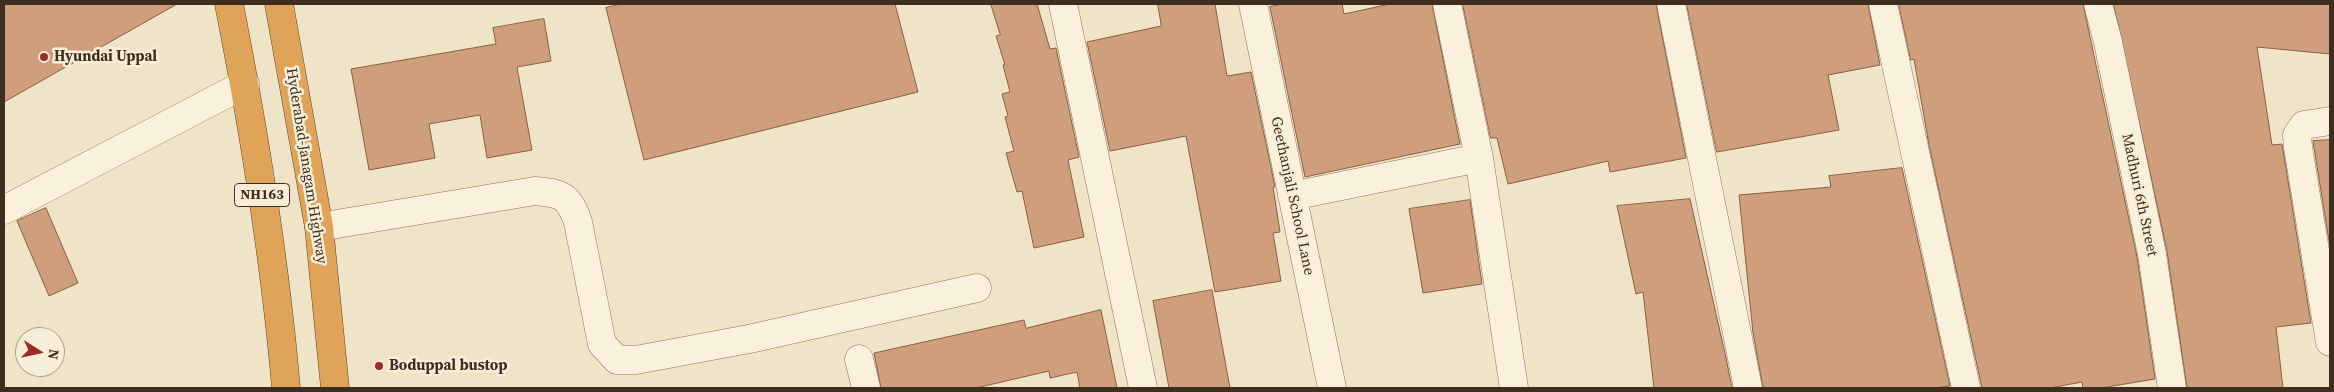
<!DOCTYPE html>
<html>
<head>
<meta charset="utf-8">
<style>
  body { margin:0 }
  #map { position:relative; width:2334px; height:392px; overflow:hidden; background:#f0e4c8; font-family:"Source Serif 4",serif }
  canvas { display:block }
  .frame { position:absolute; inset:0; border:5px solid #3d2e20; pointer-events:none }
  .north { position:absolute; left:15px; top:327px; width:50px; height:50px; box-sizing:border-box; background:#f7eed8; border:1px solid #ada18e; border-radius:50%; rotate:100deg; font-size:14px; font-weight:700; line-height:20px; text-align:center; color:#3d2e20 }
  .north::after { content:''; display:block; margin:auto; width:18px; height:22px; background:#9e2a2b; clip-path:polygon(50% 0,100% 100%,50% 72%,0 100%) }
</style>
</head>
<body>
<div id="map">
<canvas width="2334" height="392"></canvas>
<div class="frame"></div>
<div class="north">N</div>
</div>
<script>
const ctx = document.querySelector('canvas').getContext('2d');
ctx.lineJoin = 'round';
function paint(path, color) { ctx.fillStyle = color; ctx.fill(path, 'evenodd'); }
function stroke(path, color, width, dash) { ctx.strokeStyle = color; ctx.lineWidth = width; ctx.lineCap = dash ? 'butt' : 'round'; ctx.setLineDash(dash || []); ctx.stroke(path); }
function write(font, color, halo, rows, align = 'center') {
  ctx.font = font + ' "Source Serif 4",serif'; ctx.lineWidth = 5; ctx.setLineDash([]); ctx.textBaseline = 'middle'; ctx.strokeStyle = halo; ctx.fillStyle = color; for (const [text, x, y, turn = 0] of rows) {
    ctx.save(); ctx.translate(x, y); ctx.rotate((+turn || 0) * Math.PI / 180); ctx.textAlign = isNaN(turn) ? turn : align; if (halo) ctx.strokeText(text, 0, 0); ctx.fillText(text, 0, 0); ctx.restore();
  }
}
const building = new Path2D(`
  M4,4H177L4,102Z
  M621,4H895L918,92L644,160L606,8Z
  M991,4H1037L1050,49L1056,48L1079,157L1068,160L1084,237L1034,248L1022,191L1017,192L1006,153L1014,151L1005,117L1008,116L1002,94L1010,92L1003,65H1005L996,36L1000,35Z
  M1158,4H1215L1227,76L1251,72L1275,187H1273L1280,232L1273,233L1281,281L1215,292L1186,136L1110,151L1087,42L1161,26Z
  M1283,4H1342L1344,14L1390,4H1432L1460,144L1305,177L1270,7Z
  M1463,4H1656L1686,158L1610,172L1608,161L1508,184L1497,138H1491Z
  M1687,4H1868L1880,65L1828,75L1839,130L1717,152Z
  M1899,4H2083L2137,257L2155,379L2101,388H2083L2082,382L2050,388H1982L1929,145L1914,59L1911,60Z
  M2114,4H2330V54L2257,47L2272,145L2282,144L2311,323L2276,327L2283,388H2187L2167,251Z
  M544,19L551,61L517,67L532,150L487,158L480,115L429,124L435,158L369,170L351,69L496,44L493,28Z
  M2330,140V247L2313,141Z
  M1902,168L1950,386L1934,388H1763L1753,333L1739,195L1831,187L1829,176Z
  M1690,199L1726,358L1732,388H1654L1643,292L1636,294L1617,206Z
  M1470,200L1482,284L1423,293L1409,209Z
  M46,208L78,283L49,296L17,221Z
  M1212,290L1230,388H1169L1153,301Z
  M1101,310L1117,388H1080L1077,372L1050,378L1049,371L976,388H881L874,353L1024,320L1026,328Z`);
const minor = new Path2D(`
  M1063,4L1143,388
  M1253,4L1332,388
  M1447,4L1479,158L1514,388
  M1671,4L1748,388
  M1883,4L1966,388
  M2098,4L2108,42L2152,254L2172,388
  M2330,121L2304,125L2297,135L2298,147L2330,342
  M1292,196L1479,158
  M4,210L245,84
  M319,227L535,191C562,193 569,196 578,222L602,344L617,360H636L749,339L977,288
  M859,359L866,388`);
const highway = new Path2D(`
  M229,4C254,131 275,259 286,388
  M279,4L319,227L335,388`);
const markers = [
  [44,57,5,"#9e2a2b"],
  [379,366,5,"#9e2a2b"]
];
const shields = [
  [262,195,55]
];
const shieldNames = [
  ["NH163",262,195]
];
const poiNames = [
  ["Hyundai Uppal",54,57],
  ["Boduppal bustop",389,366]
];
const streetNames = [
  ["Hyderabad-Janagam Highway",306,166,81],
  ["Madhuri 6th Street",2139,195,78],
  ["Geethanjali School Lane",1292,196,78]
];
paint(building, '#cf9f7d');
stroke(building, '#8d5f41', 1);
stroke(minor, '#8d765c', 29);
stroke(highway, '#5b4430', 29);
stroke(minor, '#faf1dc', 28);
stroke(highway, '#e0a458', 28);
for (const [x, y, r, color] of markers) { const dot = new Path2D(); dot.arc(x, y, r, 0, 2 * Math.PI); ctx.fillStyle = color; ctx.fill(dot); stroke(dot, '#f7eed8', 2); }
for (const [x, y, w] of shields) { const box = new Path2D(); box.roundRect(x - w / 2, y - 11.5, w, 23, 4); ctx.fillStyle = '#f7eed8'; ctx.fill(box); stroke(box, '#3d2e20', 1); }
write('bold 14px', '#3d2e20', null, shieldNames);
write('bold 15px', '#3d2e20', '#f7eed8', poiNames, 'left');
write('15px', '#3d2e20', '#f7eed8', streetNames);
</script>
</body>
</html>
